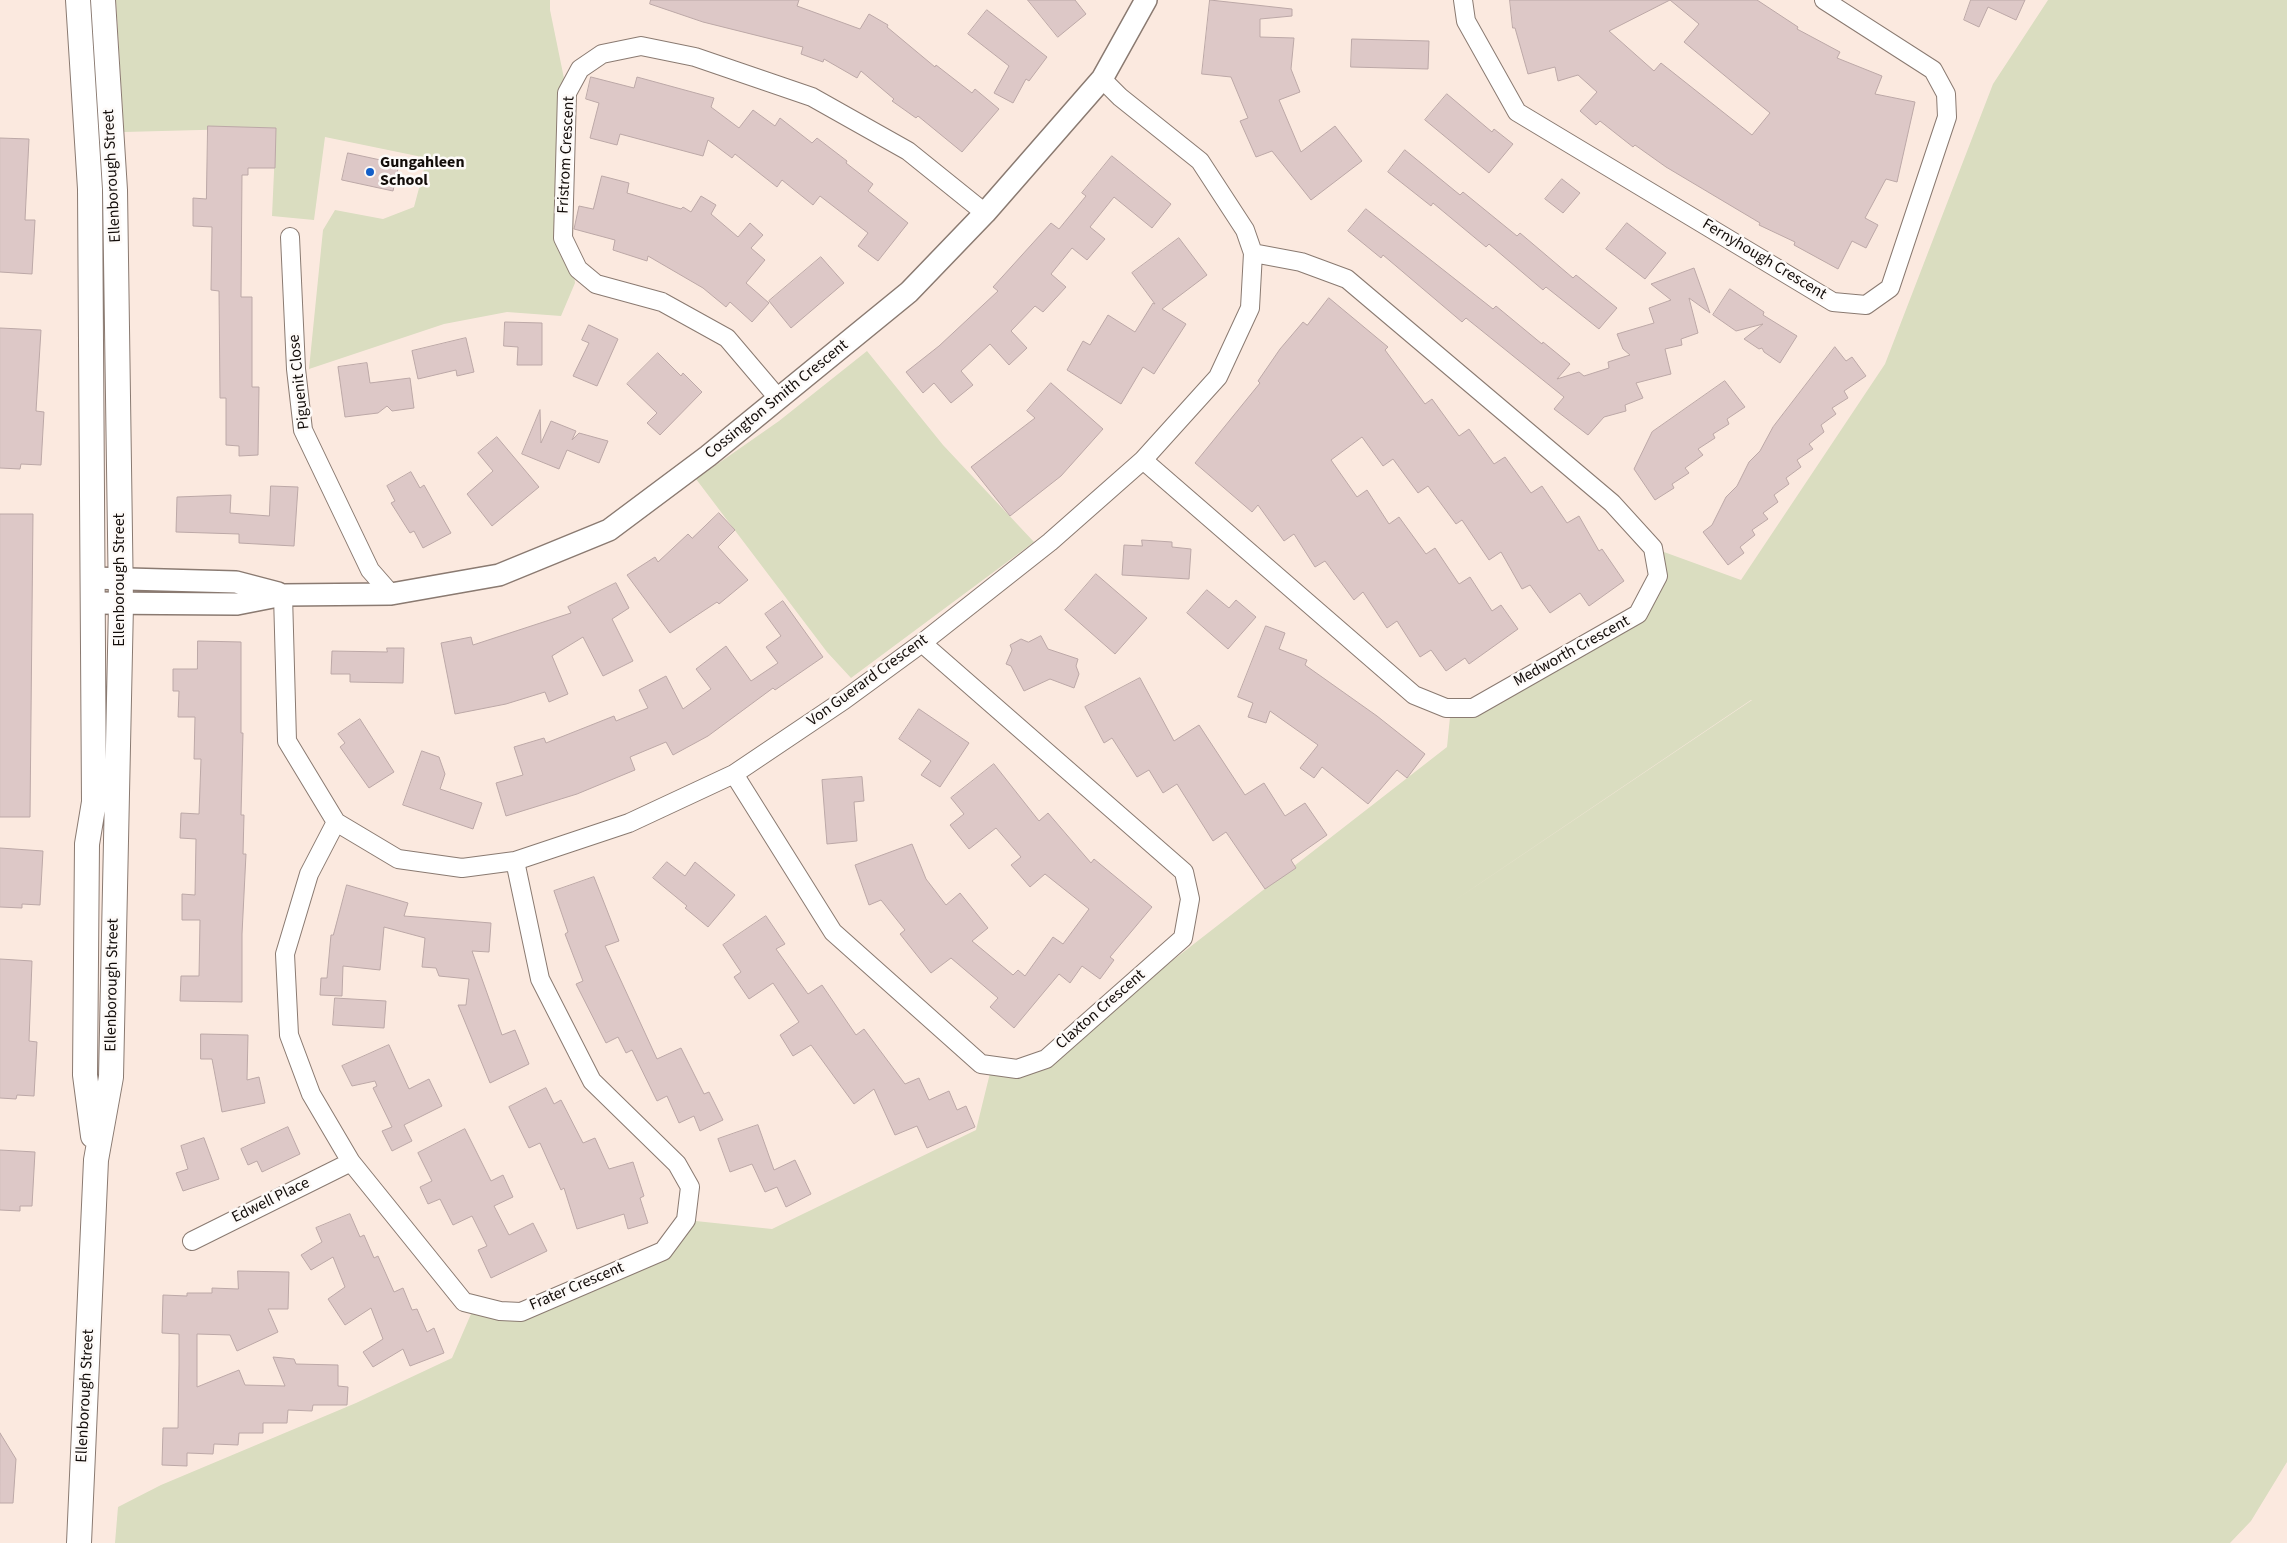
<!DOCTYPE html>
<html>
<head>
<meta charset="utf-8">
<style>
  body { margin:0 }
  canvas { display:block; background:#fbe9df }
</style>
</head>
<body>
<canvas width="2287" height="1543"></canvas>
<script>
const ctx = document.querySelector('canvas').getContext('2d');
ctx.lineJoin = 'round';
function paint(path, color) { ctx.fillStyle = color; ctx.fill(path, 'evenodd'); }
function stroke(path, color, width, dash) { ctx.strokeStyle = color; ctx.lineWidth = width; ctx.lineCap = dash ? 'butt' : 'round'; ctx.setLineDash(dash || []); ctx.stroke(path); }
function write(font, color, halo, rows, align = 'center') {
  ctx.font = font + ' "Source Sans 3",sans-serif'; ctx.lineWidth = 5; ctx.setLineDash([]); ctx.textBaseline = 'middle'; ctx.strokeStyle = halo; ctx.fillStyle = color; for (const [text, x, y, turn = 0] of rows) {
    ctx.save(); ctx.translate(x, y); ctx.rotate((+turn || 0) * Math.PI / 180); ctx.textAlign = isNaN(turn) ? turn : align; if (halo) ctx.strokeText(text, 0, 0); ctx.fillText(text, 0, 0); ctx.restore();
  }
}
const green = new Path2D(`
  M116,0H550V10L567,93L564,187L575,283L561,316L507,312L444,324L309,369L323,230L335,210L383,219L414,207L427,158L325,137L314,220L272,216L276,128L124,132Z
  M2048,0H2287V1462L2251,1521L2230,1543H115L118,1507L161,1485L356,1403L452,1358L471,1314L521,1311L663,1251L686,1220L772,1229L976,1130L992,1065L1046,1059L1447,747L1450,717L1473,708L1638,614L1655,582L1653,548L1741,580L1885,364L1993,84ZM1752,700L1439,911L1751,700Z
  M867,351L943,445L1034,542L851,678L827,652L696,479L779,421Z`);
const building = new Path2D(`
  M651,0H799L797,6L860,29L869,14L888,25L887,27L935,67L936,65L972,93L975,89L999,109L962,152L918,116L916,118L892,101L894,99L861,71L857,78L824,59L823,62L801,54L803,47L703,22L650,4Z
  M1028,0H1075L1086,14L1058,37Z
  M1210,0L1292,9V16L1260,19V37L1294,38L1291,69L1300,92L1279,100L1301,152L1335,126L1362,161L1311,200L1272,151L1256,157L1240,121L1248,118L1231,77L1202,74Z
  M1510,0H1670L1609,31L1654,71L1661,63L1752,135L1770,113L1684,42L1699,24L1670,0H1757L1798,27L1797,29L1840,52L1837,58L1882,76L1875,94L1915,102L1897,182L1886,179L1865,218L1878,225L1866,248L1852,241L1838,269L1794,245L1795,242L1759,225L1760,223L1666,167L1635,145L1633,147L1600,121L1596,125L1580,111L1597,92L1578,75L1558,81L1555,67L1528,74L1515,28H1513Z
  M1971,0H2025L2016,20L1988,7L1979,27L1964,20Z
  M987,10L1047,57L1029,81L1026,79L1013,103L994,93L1009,66L968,34Z
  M1352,39L1429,41L1428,69L1351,67Z
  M591,77L634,88L637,77L714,98L711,107L739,128L753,110L775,126L780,118L812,143L817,138L847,161L846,163L873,184L868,191L908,223L878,261L858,246L868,233L820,196L813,205L782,180L777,187L735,154L732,158L708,140L703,156L620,134L617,145L590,138L599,103L586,99Z
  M1447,94L1492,132L1494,129L1513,144L1489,173L1425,120Z
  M208,126L276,128L275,168H248V175H242L241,297H252V387H259L258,455L239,456V446L226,445V398H220L219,291L211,290L212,227L193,226V198L206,199Z
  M0,138L29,139L25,220H35L32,274L0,272Z
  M1405,150L1460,195L1463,192L1517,236L1520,233L1573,278L1576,275L1617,308L1599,329L1546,287L1543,290L1489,244L1486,247L1433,203L1431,206L1388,172Z
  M348,153L399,164L393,191L342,180Z
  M1112,156L1171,204L1152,228L1114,197L1090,227L1105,239L1087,260L1072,248L1051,274L1066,287L1043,312L1035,306L1011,331L1027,348L1009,365L990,344L961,371L973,385L951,403L934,383L923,393L906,372L939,346L998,291L993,287L1051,223L1059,229L1086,196L1082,193Z
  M602,176L629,183L627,193L681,209L683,207L691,212L701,196L716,205L711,214L738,237L750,223L763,235L751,248L765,260L746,283L769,303L752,322L730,302L726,307L703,288L648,256L647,261L613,250L615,240L574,229L579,206L593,209Z
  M1562,179L1580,193L1563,213L1545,199Z
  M1366,209L1493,309L1496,306L1542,344L1543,342L1570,364L1557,379L1579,372L1584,376L1609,368L1608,362L1630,355L1623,349L1617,334L1654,323L1649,308L1671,300L1651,284L1694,268L1710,313L1689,298L1698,333L1681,339L1682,345L1665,349L1671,374L1636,383L1643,398L1625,405L1626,411L1604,417L1588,435L1554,409L1564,397L1466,318L1462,322L1383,255L1381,258L1348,231Z
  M1627,223L1666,253L1645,279L1606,249Z
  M1179,238L1207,275L1162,309L1186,324L1154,374L1143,367L1121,404L1067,370L1083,341L1090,345L1108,315L1135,332L1153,303L1155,304L1132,273Z
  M821,257L844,283L791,328L769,301Z
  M1730,289L1764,312L1763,315L1797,336L1780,363L1764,352L1762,348L1759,349L1744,339L1763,324L1736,331L1713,315Z
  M1329,298L1388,347L1385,350L1425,404L1432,399L1459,436L1469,429L1494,464L1505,457L1531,493L1542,486L1567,523L1579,516L1599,551L1602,549L1624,581L1589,606L1580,593L1550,613L1530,585L1522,589L1501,552L1489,560L1462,520L1456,524L1428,486L1418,493L1393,459L1383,466L1362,437L1331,460L1357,497L1367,490L1389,524L1399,517L1426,554L1435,548L1459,584L1470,577L1492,611L1501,605L1518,629L1469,664L1465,658L1446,671L1431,650L1420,657L1397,621L1387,628L1363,592L1354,600L1325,561L1315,567L1294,534L1284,541L1258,505L1252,512L1195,463L1260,383L1258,381L1280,349L1303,322L1307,325Z
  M505,322L542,323V365H517L518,347L504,346Z
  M589,325L618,339L597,386L573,376L589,343L582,340Z
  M0,328L41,330L36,411L44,412L41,465L21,464L20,469L0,468Z
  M466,338L474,372L457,376L456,370L418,379L412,351Z
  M1835,347L1846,361L1852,357L1866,376L1844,391L1848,398L1832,408L1836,414L1821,425L1824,432L1809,444L1813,449L1797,460L1801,467L1786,478L1789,484L1774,495L1778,502L1763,513L1768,519L1752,530L1755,535L1740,547L1744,553L1728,565L1703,532L1712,525L1726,497L1737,486L1749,462L1760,451L1773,427Z
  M658,353L681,376L683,373L702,392L660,435L647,423L657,413L627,384Z
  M367,363L370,383L410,378L414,408L392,411L387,406L378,413L345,417L338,367Z
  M1725,381L1745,407L1727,419L1729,424L1713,434L1715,438L1698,449L1703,455L1685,468L1689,473L1672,484L1674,488L1655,500L1634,469L1652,432Z
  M1051,383L1103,429L1061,476L1010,516L971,467L1035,418L1027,411Z
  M540,410L541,443L551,421L576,431L572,440L579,433L608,441L599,463L567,450L559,469L522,454Z
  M497,437L539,487L492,526L467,494L493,471L478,453Z
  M411,472L420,488L424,485L451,533L423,548L414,531L410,533L391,503L395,501L387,486Z
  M271,486L298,487L294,546L239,543V534L176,532L177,497L231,495L230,513L269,516Z
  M719,513L735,530L718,547L748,580L719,604L717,602L670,633L627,575L655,557L658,562L688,534L692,538Z
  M0,514H33L30,817H0Z
  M1142,540L1172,542V547L1191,549L1189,579L1122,575L1124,545L1142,546Z
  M1096,574L1147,618L1115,654L1065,610Z
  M616,583L629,608L612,619L633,661L603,676L583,637L552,656L568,694L549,702L545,692L506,704L455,714L441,643L471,637L473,645L571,613L568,607Z
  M1207,590L1229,608L1236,600L1256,617L1228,649L1187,613Z
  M783,601L823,657L775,690L773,688L708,736L673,755L666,742L630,757L635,770L577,794L506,816L496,783L523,775L514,747L544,738L546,743L614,716L616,721L648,708L639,690L666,676L683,709L711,689L696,669L726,646L751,681L778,663L766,647L781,636L765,614Z
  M1266,626L1285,633L1279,649L1307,660L1305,665L1377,716L1425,754L1407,778L1397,770L1368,804L1322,767L1314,778L1300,768L1318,745L1270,711L1266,723L1248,717L1253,703L1238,697Z
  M1041,636L1048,649L1078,659L1076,666L1079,674L1074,688L1050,679L1024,691L1011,666L1006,664L1012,650L1010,645L1021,639L1028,642Z
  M198,641L241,642V733H243L241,815H244L243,854H246L242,934V1002L180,1001L181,976H199L200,920H182V894L195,895L196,839L180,838L181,813L199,814L201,759H194L195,717H178L179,691H173V669H197Z
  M387,648H404L403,683L350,682V674H331L332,651L387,652Z
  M1140,678L1174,741L1199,725L1245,795L1264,783L1285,816L1305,803L1327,835L1291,860L1296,868L1265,889L1226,832L1213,841L1177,784L1163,793L1149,770L1137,777L1112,738L1104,743L1085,707Z
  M919,709L969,743L940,787L921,775L931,761L899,739Z
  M360,719L394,772L369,788L340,747L345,743L338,734Z
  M422,751L439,757L445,774L440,789L482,803L473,829L403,805Z
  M994,764L1039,821L1048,813L1091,863L1094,859L1152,907L1110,957L1114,960L1100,979L1082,966L1070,983L1059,974L1014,1028L990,1007L998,998L951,958L931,973L900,934L905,930L881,900L869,905L855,865L912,844L926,879L946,905L960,893L988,928L972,941L1013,975L1018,970L1025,976L1053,937L1063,944L1089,909L1045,874L1030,887L1011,865L1021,857L996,828L969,849L950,825L964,814L951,798Z
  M862,777L864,801L854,802L857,841L827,844L822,780Z
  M0,848L43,851L40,905L22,904V908L0,907Z
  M667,862L685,876L695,862L735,895L708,927L685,908L687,906L653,878Z
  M594,877L619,941L605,946L657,1059L681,1048L704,1094L709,1092L723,1120L700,1131L694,1116L679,1123L667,1096L657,1101L632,1050L626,1053L618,1037L606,1043L576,984L583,981L565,934L568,932L554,891Z
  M347,885L408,903L404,916L491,923L489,952L472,951L502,1035L515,1030L529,1064L490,1083L458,1005H466L469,979L439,976L436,968L422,967L425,938L384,927L380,970L343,966L342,996L320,995L321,978H327L331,935H333Z
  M766,916L785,944L776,949L808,994L822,985L856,1035L864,1029L905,1084L919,1078L929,1100L949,1091L957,1110L966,1106L975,1127L927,1148L917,1126L895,1135L874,1089L854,1104L811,1045L793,1056L780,1035L799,1022L773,983L749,999L734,977L741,972L723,945Z
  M0,959L32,961L29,1041L37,1042L34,1096L17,1095L16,1099L0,1098Z
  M335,998L386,1001L384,1028L333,1025Z
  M201,1034L248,1035L247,1080L259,1077L265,1103L222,1112L212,1059H201Z
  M389,1045L409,1089L429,1079L442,1106L404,1125L412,1141L392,1151L382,1131L392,1127L373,1088L377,1086L375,1081L352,1086L342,1066Z
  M546,1088L554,1104L561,1100L583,1143L595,1138L609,1169L633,1162L644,1196L640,1198L648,1223L628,1229L624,1214L577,1229L564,1188L561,1190L540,1143L529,1148L509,1107Z
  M758,1125L774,1170L795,1160L811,1194L786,1207L777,1187L765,1192L752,1164L730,1172L718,1139Z
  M288,1127L300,1154L262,1172L257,1161L248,1165L241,1149Z
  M465,1129L491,1181L503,1175L513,1197L494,1206L509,1235L533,1223L547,1251L491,1278L478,1250L487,1246L472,1216L453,1225L440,1199L428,1204L420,1187L432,1181L418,1153Z
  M204,1138L219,1179L183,1191L176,1173L188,1169L181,1146Z
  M0,1150L35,1152L32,1206H20V1211L0,1210Z
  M350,1214L360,1237L364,1235L374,1258L378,1256L394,1292L403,1288L412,1310L417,1309L427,1332L434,1328L444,1353L410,1366L403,1349L373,1367L363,1352L383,1339L371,1308L345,1325L328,1299L345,1287L333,1257L311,1270L301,1255L322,1242L316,1228Z
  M238,1271L289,1272L288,1309H268L278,1332L237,1351L230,1335L197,1334V1387L239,1370L245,1385L285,1386L273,1357L294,1359L296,1364L338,1365V1386L348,1387L347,1405H313L312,1411L288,1410L287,1423H263V1433H239L238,1445L214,1444L213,1454L187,1453V1466L162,1465L163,1428H178L179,1365V1334L162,1333L163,1295L187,1296V1293H212V1288L238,1289Z
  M0,1433L16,1459L13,1503H0Z`);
const minor = new Path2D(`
  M1463,0L1466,21L1517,112L1833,302L1866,305L1890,288L1947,117L1946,94L1933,70L1824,0
  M290,237L296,369L303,430L370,570L391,594
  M778,398L727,338L662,302L596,284L578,269L563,238L567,93L580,69L602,54L641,46L695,57L812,97L908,151L985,213
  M1143,460L1414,695L1446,708H1473L1638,614L1658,576L1653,548L1612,503L1347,279L1301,262L1253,253
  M283,595L287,741L336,822L398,859L462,868L515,861L629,823L734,774L844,700L922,643L1050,542L1143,460L1218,377L1250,308L1253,253L1245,230L1200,161L1120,97L1102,79
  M734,774L833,932L981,1064L1017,1069L1046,1059L1183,938L1190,899L1184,872L922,643
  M336,822L309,874L285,954L289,1035L311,1094L351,1162L464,1302L500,1311L521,1312L663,1251L686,1220L690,1187L677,1164L592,1081L540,979L515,861
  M192,1241L351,1162`);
const tertiary = new Path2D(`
  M92,578L236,582L278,593
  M92,603L237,604L283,595L391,594L499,575L609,530L708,456L909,292L985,213L1102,79L1146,0`);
const secondary = new Path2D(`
  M78,0L90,189L94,802L87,844L85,1075L93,1136
  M79,1543L96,1160L111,1077L121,604L115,190L103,0`);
const markers = [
  [370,172,5,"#125ec8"]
];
const streetNames = [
  ["Fristrom Crescent",567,155,-87],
  ["Ellenborough Street",113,176,-93],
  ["Fernyhough Crescent",1764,260,31],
  ["Piguenit Close",300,382,-96],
  ["Cossington Smith Crescent",777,400,-39],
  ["Ellenborough Street",120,580,-90],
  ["Medworth Crescent",1572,652,-29],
  ["Von Guerard Crescent",868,681,-36],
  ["Ellenborough Street",113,985,-89],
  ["Claxton Crescent",1101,1010,-41],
  ["Edwell Place",271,1201,-26],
  ["Frater Crescent",577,1287,-23],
  ["Ellenborough Street",86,1396,-87]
];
const poiNames = [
  ["Gungahleen",380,163],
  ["School",380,181]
];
paint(green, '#daddc0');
paint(building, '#ddc8c7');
stroke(building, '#bca8a7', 1);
stroke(minor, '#8a7a71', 20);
stroke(tertiary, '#8a7a71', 24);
stroke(secondary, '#8a7a71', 26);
stroke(minor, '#fff', 18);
stroke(tertiary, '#fff', 21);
stroke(secondary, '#fff', 24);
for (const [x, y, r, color] of markers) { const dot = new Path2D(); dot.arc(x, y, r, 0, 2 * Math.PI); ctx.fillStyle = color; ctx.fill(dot); stroke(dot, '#fdfaf8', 2); }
write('16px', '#120c09', '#fdfaf8', streetNames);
write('bold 16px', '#120c09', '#fdfaf8', poiNames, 'left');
</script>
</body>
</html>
